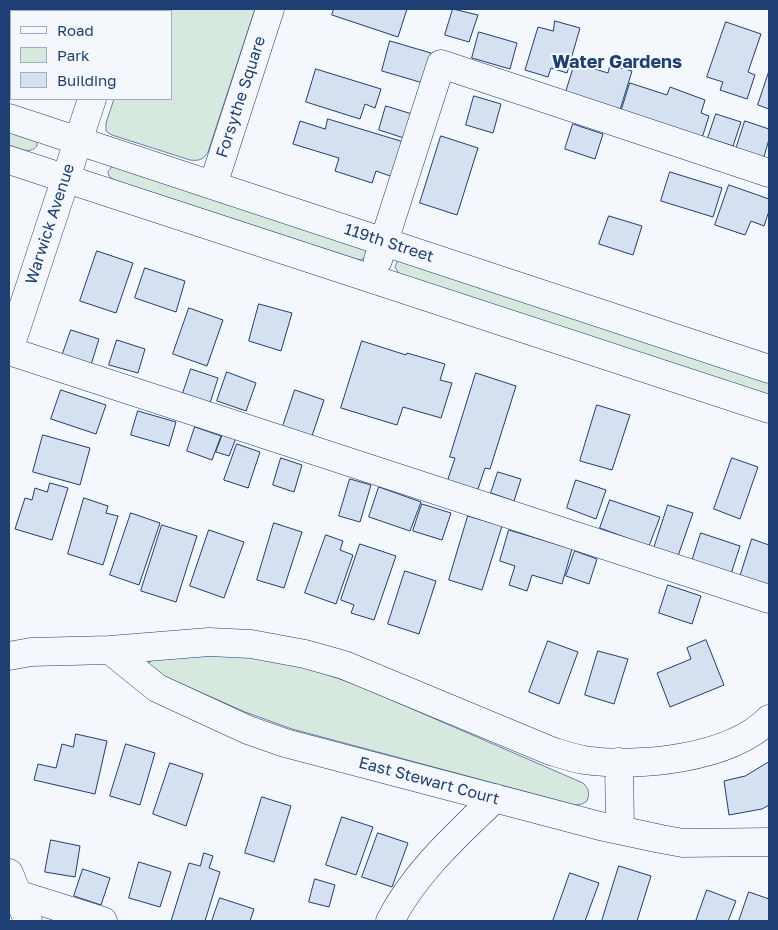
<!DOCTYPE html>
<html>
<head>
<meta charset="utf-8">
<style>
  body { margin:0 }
  #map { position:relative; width:778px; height:930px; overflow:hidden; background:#f4f7fb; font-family:"Golos Text",sans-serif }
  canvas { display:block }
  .frame { position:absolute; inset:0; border:10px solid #1d3f73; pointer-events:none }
  .legend { position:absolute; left:10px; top:10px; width:162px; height:90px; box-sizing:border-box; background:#f4f7fb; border:1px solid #9eadc5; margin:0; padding:6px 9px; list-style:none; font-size:15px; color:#1d3f73 }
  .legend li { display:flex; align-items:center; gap:10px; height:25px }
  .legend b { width:25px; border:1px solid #9eadc5 }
</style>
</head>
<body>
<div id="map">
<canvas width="778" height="930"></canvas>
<div class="frame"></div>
<ul class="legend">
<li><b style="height:6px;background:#f4f7fb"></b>Road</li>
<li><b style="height:14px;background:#d7e8df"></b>Park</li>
<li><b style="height:14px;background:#d5e0f0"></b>Building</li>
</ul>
</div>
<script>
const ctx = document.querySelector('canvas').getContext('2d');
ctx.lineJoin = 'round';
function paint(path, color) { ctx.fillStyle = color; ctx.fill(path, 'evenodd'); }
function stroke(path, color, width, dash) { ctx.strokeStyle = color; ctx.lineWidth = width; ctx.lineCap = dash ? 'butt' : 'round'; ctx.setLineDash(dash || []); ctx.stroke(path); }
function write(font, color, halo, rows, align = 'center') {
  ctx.font = font + ' "Golos Text",sans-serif'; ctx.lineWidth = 4; ctx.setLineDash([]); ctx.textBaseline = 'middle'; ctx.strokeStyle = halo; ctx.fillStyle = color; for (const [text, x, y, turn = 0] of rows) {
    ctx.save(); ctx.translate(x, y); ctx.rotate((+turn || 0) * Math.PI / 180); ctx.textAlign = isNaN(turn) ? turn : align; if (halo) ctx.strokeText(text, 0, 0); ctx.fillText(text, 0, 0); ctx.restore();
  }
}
const green = new Path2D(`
  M144,9H255L208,152C203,160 199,161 190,160L112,135L106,131V123L114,99H171V11H143Z
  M9,130L37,141V146C30,155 18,148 9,145Z
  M113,166L366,249V255L362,260L356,259L114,180L109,176L108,172Z
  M402,260L769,380V395L399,274L395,267L397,262Z
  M226,655L271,659L314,670L357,685L583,783C589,789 590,793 587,801L582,804L575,805L292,729L245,712L166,677L149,666V662L157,658Z`);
const building = new Path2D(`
  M334,9H407L398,37L332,15Z
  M453,9L478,15L469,42L445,35Z
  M555,21L580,28L567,73L551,68L548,77L525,70L538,27L553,31Z
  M726,22L761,34L748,72L755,75L747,99L720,90L723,82L707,77Z
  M9,24L11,25V65H9Z
  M479,32L517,43L510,69L472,58Z
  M390,41L431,53L423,83L382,71Z
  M575,63L608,73L610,65L632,71L619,113L565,95Z
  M316,69L381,89L375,108L365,104L360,119L306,102Z
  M769,71V109L758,105Z
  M630,83L667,95L670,87L705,100L701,113L709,116L702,138L621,112Z
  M474,96L501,104L493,133L466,125Z
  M386,106L412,114L404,138L379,130Z
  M716,114L741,122L733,146L708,138Z
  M328,119L407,143L396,178L376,171L372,183L335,171L339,158L293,144L300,121L325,129Z
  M745,121L769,129V139L764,157L736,149Z
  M573,124L603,134L595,159L565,149Z
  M441,136L478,148L457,215L420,203Z
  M670,172L722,188L713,217L661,201Z
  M729,185L769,199V211L764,226L751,221L745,235L715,225Z
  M609,216L642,226L633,255L599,244Z
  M97,251L133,263L116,313L80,301Z
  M145,268L185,281L176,312L135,298Z
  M259,304L292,313L281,351L249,341Z
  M189,308L223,320L207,366L173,354Z
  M71,330L99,339L91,365L62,356Z
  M117,340L145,349L138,373L109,365Z
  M362,341L406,355L407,353L445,364L440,380L452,383L441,418L403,407L397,425L341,408Z
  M191,369L218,378L210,403L183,393Z
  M227,372L256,383L246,411L217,401Z
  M476,373L516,386L490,469L485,468L477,492L447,482L455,458L450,457Z
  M61,390L106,405L96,434L51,419Z
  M295,390L324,400L312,436L283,426Z
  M597,405L630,415L612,470L580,461Z
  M138,411L176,422L169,446L131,435Z
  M195,427L221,436L212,460L187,451Z
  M223,434L236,438L229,456L216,452Z
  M43,435L90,448L80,485L33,472Z
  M237,444L260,452L248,488L224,480Z
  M281,458L302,465L294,492L273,485Z
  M732,458L758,467L740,519L714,509Z
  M498,472L521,479L514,501L491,493Z
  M350,479L371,485L360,522L339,516Z
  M576,480L606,490L596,519L567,508Z
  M50,483L68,488L52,540L15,529L25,498L32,500L35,488L47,492Z
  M379,487L421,502L410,531L369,517Z
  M84,498L108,506L106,513L118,516L103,565L68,554Z
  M610,500L660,517L649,546L600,528Z
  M422,504L451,513L442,540L413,531Z
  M668,505L693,513L678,556L654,548Z
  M131,513L160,523L139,585L110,575Z
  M468,516L502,526L482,590L449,580Z
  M274,523L302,532L284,588L257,580Z
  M162,525L197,536L176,602L141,591Z
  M209,530L244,542L224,598L190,586Z
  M509,530L572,549L562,584L532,575L527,591L509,585L515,566L500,561Z
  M701,533L740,546L731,574L692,561Z
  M326,535L343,541L340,550L353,555L336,604L305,593Z
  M752,539L769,545V586L740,577Z
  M360,544L396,556L374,620L351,613L354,605L341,600Z
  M575,551L597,559L589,584L566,576Z
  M405,571L436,581L419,634L388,624Z
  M668,585L701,596L692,624L659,613Z
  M706,640L724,685L670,707L657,673L691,659L687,648Z
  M548,641L578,652L559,704L529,692Z
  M598,651L628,659L614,704L585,695Z
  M76,734L107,741L95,794L34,780L38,764L56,768L62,744L73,747Z
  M126,744L155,753L140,805L110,796Z
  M769,762V805L762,809L729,815L724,781L745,776Z
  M170,763L203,774L186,826L153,814Z
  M262,797L291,806L274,862L245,853Z
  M342,817L373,827L356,875L326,865Z
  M378,833L408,843L392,887L362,877Z
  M51,840L80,846L75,877L45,872Z
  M204,853L213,856L209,868L220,872L205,921H171L189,863L200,866Z
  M139,862L171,872L160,907L129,898Z
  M619,866L651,876L637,921H602Z
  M83,869L110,878L101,905L74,896Z
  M570,873L599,883L585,921H553Z
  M315,879L335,885L329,907L309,902Z
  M707,890L736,901L728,921H696Z
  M749,892L769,899V921H739Z
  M220,898L254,909L250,921H212Z`);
const minor = new Path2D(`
  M121,11L122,9
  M9,118L769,369
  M9,160L769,409
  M213,185L270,9
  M378,260L441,64L769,173
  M9,350L92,99
  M9,351L769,599
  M9,656L31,652L110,650
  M769,719C730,759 637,768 584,760C573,758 561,754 551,751L344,665L305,654L251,644L209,642L110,650L157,688L248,730L285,743L600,826L661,839L683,843L769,842
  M619,762L620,830
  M9,873L28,921
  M17,894L103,921
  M390,921C415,872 456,836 495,798`);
const streetNames = [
  ["Forsythe Square",241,97,-72],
  ["Warwick Avenue",50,224,-72],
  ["119th Street",389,243,18],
  ["East Stewart Court",429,781,15]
];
const neighbourhoodNames = [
  ["Water Gardens",617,62]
];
paint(green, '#d7e8df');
stroke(green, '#687fa3', 1);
paint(building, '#d5e0f0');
stroke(building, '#1d3f73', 1);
stroke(minor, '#1d3f73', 29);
stroke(minor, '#f4f7fb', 28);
write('16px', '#1d3f73', '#f4f7fb', streetNames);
write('bold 18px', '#1d3f73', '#f4f7fb', neighbourhoodNames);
</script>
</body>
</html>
